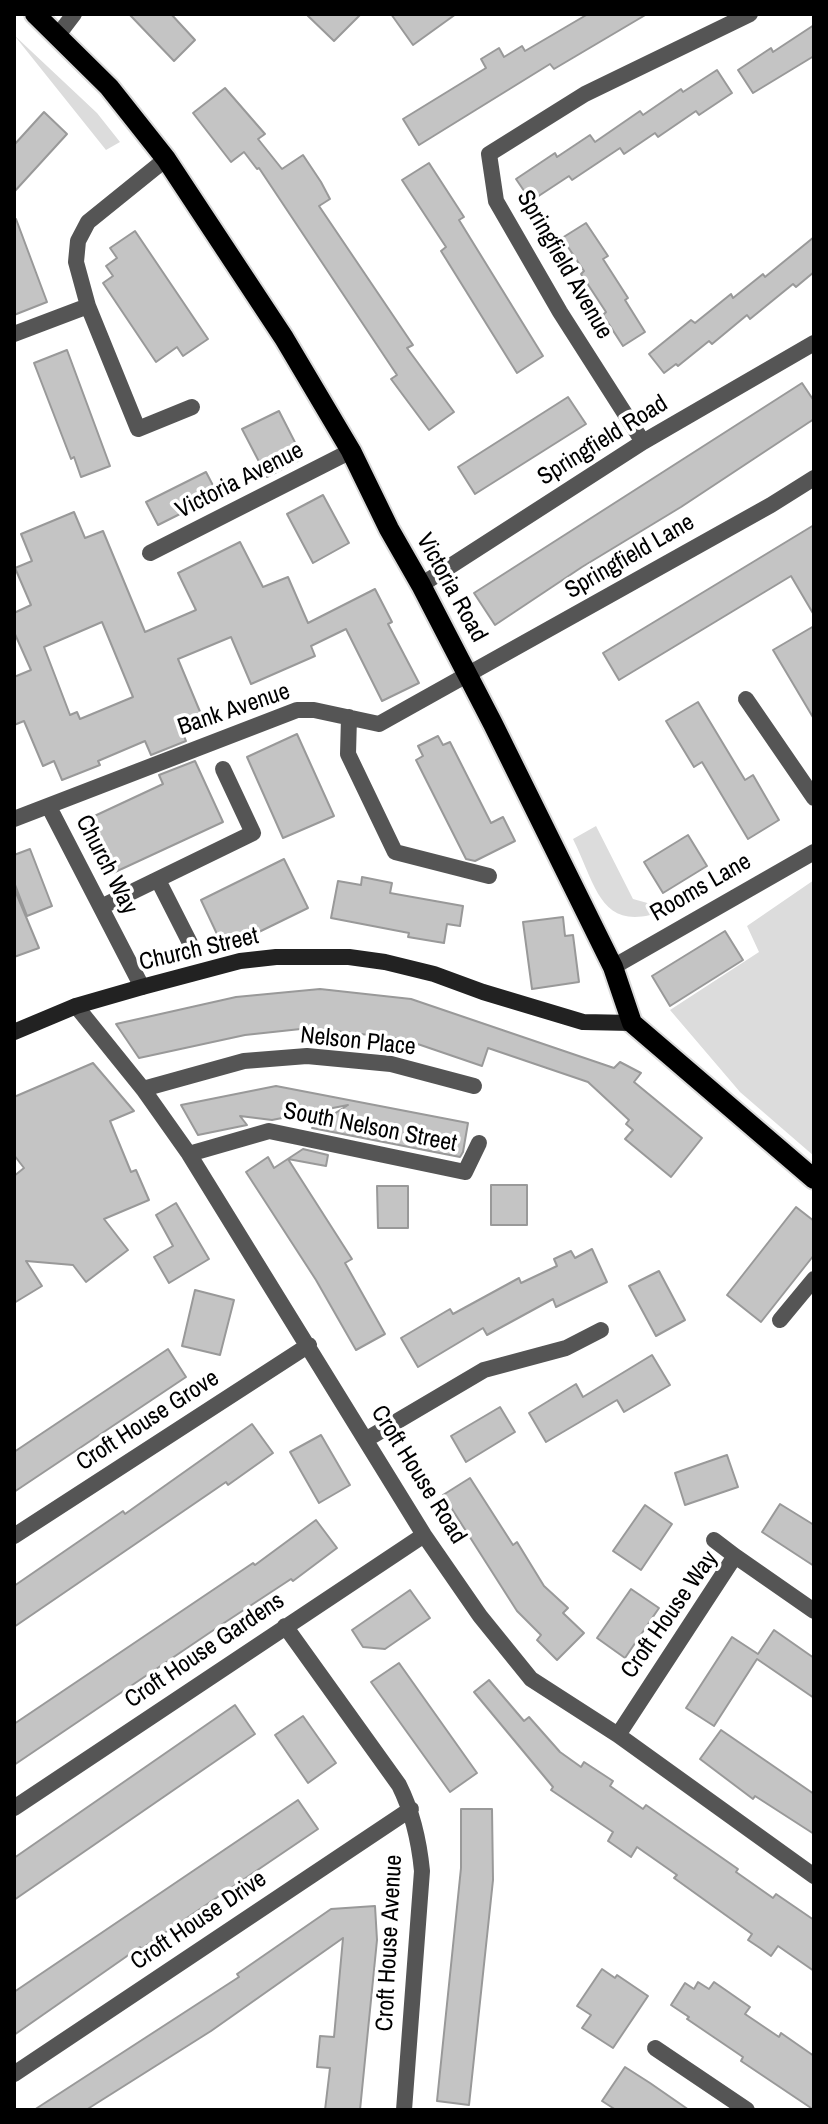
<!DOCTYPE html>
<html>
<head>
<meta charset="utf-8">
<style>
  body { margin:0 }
  #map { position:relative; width:828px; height:2124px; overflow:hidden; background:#fff; font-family:"Archivo Narrow",sans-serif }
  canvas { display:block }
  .frame { position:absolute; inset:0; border:16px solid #000; pointer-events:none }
</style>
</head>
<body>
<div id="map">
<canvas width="828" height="2124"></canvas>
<div class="frame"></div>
</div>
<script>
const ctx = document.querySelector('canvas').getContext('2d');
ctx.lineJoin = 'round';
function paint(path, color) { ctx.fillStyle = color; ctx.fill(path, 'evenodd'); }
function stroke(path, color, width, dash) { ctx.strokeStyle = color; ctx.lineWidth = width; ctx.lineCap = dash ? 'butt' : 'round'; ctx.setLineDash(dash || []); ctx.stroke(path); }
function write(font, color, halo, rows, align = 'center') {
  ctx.font = font + ' "Archivo Narrow",sans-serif'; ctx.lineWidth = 7; ctx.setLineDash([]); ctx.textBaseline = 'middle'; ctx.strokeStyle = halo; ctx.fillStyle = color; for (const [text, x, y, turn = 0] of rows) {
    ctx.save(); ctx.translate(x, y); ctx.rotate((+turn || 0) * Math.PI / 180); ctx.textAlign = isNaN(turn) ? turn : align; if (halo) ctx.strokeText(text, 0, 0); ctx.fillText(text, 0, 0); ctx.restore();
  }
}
const green = new Path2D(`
  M14,35L97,113L120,142L106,150Z
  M596,826L633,899L669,909C601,936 598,890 573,839Z
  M814,880V1156L740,1092L670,1010L759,952L747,926Z`);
const building = new Path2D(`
  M129,14H171L195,40L174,61Z
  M306,14H361L334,41Z
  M391,14H456L413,45Z
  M588,14H647L554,69L550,64L419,145L403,119L486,68L481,59L499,48L504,57L522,46L525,51Z
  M814,25V56L753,93L738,70L771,48L773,52Z
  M717,70L732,93L699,115L696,111L658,137L655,133L624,154L620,148L572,180L569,176L531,201L516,179L555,153L557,157L590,135L595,142L640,111L643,115L681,89L683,92Z
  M225,88L265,134L258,139L282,169L303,155L321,182L330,199L319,206L413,345L407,348L454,412L429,430L391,379L397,375L259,168L257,169L244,152L231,162L193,113Z
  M44,112L67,134L14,192V145Z
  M429,163L464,217L459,220L543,356L517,373L441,251L446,247L402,180Z
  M16,219L47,302L14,315V220Z
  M586,223L608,256L603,259L628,298L625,300L645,332L623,346L603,315L606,312L581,274L584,271L562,238Z
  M135,231L208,339L183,356L177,347L156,362L103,283L113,276L106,266L117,258L110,248Z
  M814,237V272L796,287L793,284L750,319L747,315L712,344L709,341L678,366L676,364L664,373L649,354L691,320L695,323L731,294L733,298L763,274L765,277Z
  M67,350L110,466L81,477L74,457L71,459L34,363Z
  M802,383L814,401V419L681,507L582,567L495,625L474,593Z
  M568,397L586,424L475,494L458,467Z
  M279,411L303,458L267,477L242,429Z
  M206,472L218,495L158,525L146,502Z
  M323,495L349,543L313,563L287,514Z
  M74,512L85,538L103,531L145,632L196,610L178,573L240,542L263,587L288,577L308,623L375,589L392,622L388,624L419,683L382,701L346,629L311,646L315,656L251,684L231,637L178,659L206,726L184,736L186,741L151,755L145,741L98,761L100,765L62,780L54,761L43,766L24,721L14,725V677L31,670L14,632V613L31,605L15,568L32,561L21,534ZM102,622L133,697L80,719L77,712L70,715L44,647Z
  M814,525V615L791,576L619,680L603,653Z
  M814,626V719L773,650Z
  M698,702L745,780L753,775L779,820L748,839L702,762L694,767L666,721Z
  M297,734L334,816L283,838L247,757Z
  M438,736L443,745L450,742L491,823L503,817L515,841L475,861L466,859L416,760L423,756L418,746Z
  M195,761L223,822L113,873L88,819L163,784L159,775Z
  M688,835L707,866L663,893L644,862Z
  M30,849L52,906L27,916L14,882V855Z
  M284,859L308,908L224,949L201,900Z
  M362,877L392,883L390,893L463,906L460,926L447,924L444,943L408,937L409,933L331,918L338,881L361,885Z
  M14,888L39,948L14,957Z
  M563,917L565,936L573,935L579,982L532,989L523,922Z
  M725,931L743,960L670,1006L652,976Z
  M320,989L411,999L614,1068L620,1062L641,1073L634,1082L702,1138L671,1177L625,1139L633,1130L626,1124L629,1120L588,1082L488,1048L482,1066L403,1039L310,1028L245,1035L139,1058L116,1024L236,997Z
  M93,1063L134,1111L110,1121L131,1172L136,1170L149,1200L104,1219L128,1250L86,1282L73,1265L26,1261L42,1286L14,1303V1176L24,1168L14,1155V1097Z
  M276,1086L468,1123L463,1152L460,1157L312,1128L348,1105L272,1120L240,1116L247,1125L198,1135L181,1105Z
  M303,1149L328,1155L326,1166L288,1159L352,1259L345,1263L385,1334L356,1350L316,1280L246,1172L268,1157L274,1168Z
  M491,1185H527V1225H491Z
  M377,1186H408V1228H378Z
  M176,1203L209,1259L169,1283L154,1257L173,1246L156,1215Z
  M796,1207L814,1221V1255L761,1322L727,1295Z
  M592,1249L607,1282L556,1307L553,1299L487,1335L483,1328L418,1367L401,1338L450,1309L453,1314L519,1278L521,1283L557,1266L554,1259L571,1251L575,1258Z
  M659,1271L685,1320L656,1336L629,1286Z
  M195,1290L234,1300L220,1355L182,1346Z
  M168,1349L186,1377L14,1492V1452Z
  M652,1355L670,1385L624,1412L617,1400L546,1442L529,1413L576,1384L583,1397Z
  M500,1407L515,1432L466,1462L451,1436Z
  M252,1424L273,1453L228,1485L226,1482L14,1627V1586L123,1511L125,1514Z
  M321,1435L350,1485L319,1503L290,1452Z
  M727,1455L738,1487L685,1505L675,1473Z
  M470,1478L513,1545L517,1542L544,1586L568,1608L563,1613L584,1633L557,1660L537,1640L541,1635L517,1611L443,1495Z
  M780,1504L814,1525V1566L762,1532Z
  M645,1505L672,1524L641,1570L613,1551Z
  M316,1520L337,1548L293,1581L291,1579L224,1623L14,1765V1724L253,1563L255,1565Z
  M631,1589L659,1608L625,1658L597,1638Z
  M410,1590L430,1618L385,1649L363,1647L352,1630Z
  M774,1630L814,1658V1698L757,1659L714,1726L686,1708L732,1637L758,1654Z
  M399,1663L477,1773L450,1792L371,1682Z
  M489,1680L524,1721L529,1717L560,1752L581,1767L584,1762L613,1781L610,1786L643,1809L646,1805L738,1869L736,1872L773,1898L776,1894L814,1920V1971L778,1946L771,1956L760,1948L748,1940L752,1934L674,1878L677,1875L637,1847L631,1857L608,1841L613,1832L551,1790L553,1787L474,1692Z
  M235,1705L255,1734L14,1900V1858Z
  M303,1716L336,1763L308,1783L275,1735Z
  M721,1730L814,1794V1834L755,1796L753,1799L700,1759Z
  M298,1800L318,1829L141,1949L140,1947L14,2035V1992Z
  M461,1809H492L493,1880L469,2105L437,2101L461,1868Z
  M375,1906L377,1940L360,2110H325L330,2068L317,2067L320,2036L334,2037L343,1938L211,2031L86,2110H34L239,1977L237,1974L331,1909Z
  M602,1969L615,1978L617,1975L648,1996L613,2048L582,2028L591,2015L577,2006Z
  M698,1982L709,1989L714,1982L750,2007L745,2014L779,2037L781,2033L814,2056V2110L741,2061L743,2057L687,2019L689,2017L671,2005L685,1983L694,1989Z
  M625,2067L650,2083L689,2110H616L602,2101Z`);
const minor = new Path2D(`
  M58,35L74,14
  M166,159L88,222L78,241L76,262L88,306L138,429L192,407
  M14,334L88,306
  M643,442L560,312L496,201L489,154L585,94L750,14
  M150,553L351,451
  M421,585L643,442L814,343
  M746,699L814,798
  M349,717L348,754L395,852L489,876
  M49,807L142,987
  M14,819L297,710H314L379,724L771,505L814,478
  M158,880L190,943
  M101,907L253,833L223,769
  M613,967L814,852
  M76,1006L143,1089L189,1154L424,1535L480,1616L531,1679L618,1735L814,1876
  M143,1089L244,1061L307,1056L391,1064L474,1086
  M189,1154L269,1131L465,1172L479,1143
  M780,1320L814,1279
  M367,1439L484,1370L566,1348L601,1330
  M14,1536L309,1345
  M714,1540L735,1556
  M285,1626L399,1785C413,1813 419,1840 422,1871L404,2110
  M618,1735L735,1556L814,1611
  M14,1808L424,1535
  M655,2048L747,2110
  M14,2074L411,1809`);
const secondary = new Path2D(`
  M14,1032L76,1006L142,987L240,961L276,957H349L385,962L434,974L483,992L583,1022L632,1023`);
const primary = new Path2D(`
  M35,14L109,87L166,159L284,338L351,451L389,529L421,585L493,724L613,967L632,1023L814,1179`);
const streetNames = [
  ["Springfield Avenue",564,265,60],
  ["Springfield Road",603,441,-32],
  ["Victoria Avenue",240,481,-27],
  ["Springfield Lane",630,557,-30],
  ["Victoria Road",451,588,61],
  ["Bank Avenue",234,710,-19],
  ["Church Way",106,865,63],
  ["Rooms Lane",701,888,-30],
  ["Church Street",199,950,-13],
  ["Nelson Place",358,1042,6],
  ["South Nelson Street",370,1128,11],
  ["Croft House Grove",148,1421,-33],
  ["Croft House Road",418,1475,58],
  ["Croft House Way",670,1615,-55],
  ["Croft House Gardens",205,1651,-34],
  ["Croft House Drive",199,1921,-34],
  ["Croft House Avenue",390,1943,-87]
];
paint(green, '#dcdcdc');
paint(building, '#c4c4c4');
stroke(building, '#999', 2);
stroke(primary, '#dbdbdb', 24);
stroke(minor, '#555', 16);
stroke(secondary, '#222', 16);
stroke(primary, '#000', 20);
write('24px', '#000', '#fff', streetNames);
</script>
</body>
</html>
